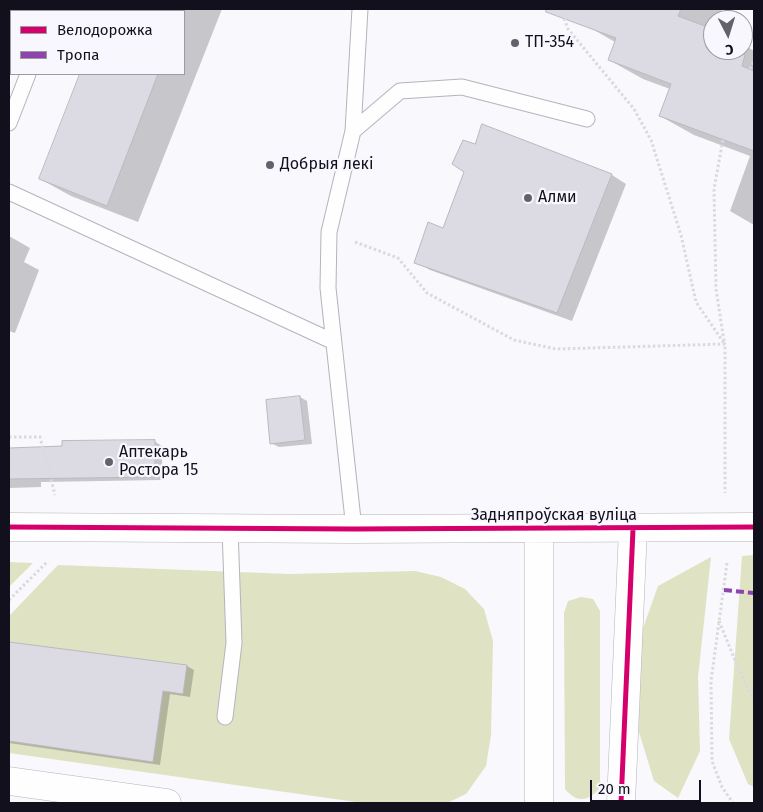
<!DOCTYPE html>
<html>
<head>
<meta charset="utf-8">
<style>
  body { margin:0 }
  #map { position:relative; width:763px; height:812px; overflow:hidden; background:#f9f8fd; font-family:"Fira Sans",sans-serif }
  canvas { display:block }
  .frame { position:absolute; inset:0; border:10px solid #12101c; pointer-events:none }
  .legend { position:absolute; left:10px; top:10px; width:175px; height:65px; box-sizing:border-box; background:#f8f7fe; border:1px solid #9c9ba4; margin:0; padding:6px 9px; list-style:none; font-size:15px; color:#12101c }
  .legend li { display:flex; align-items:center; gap:10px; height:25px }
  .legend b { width:25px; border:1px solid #9c9ba4 }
  .north { position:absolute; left:703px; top:10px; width:50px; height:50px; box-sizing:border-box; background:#f8f7fe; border:1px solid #9c9ba4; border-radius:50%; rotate:175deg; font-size:14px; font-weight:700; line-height:20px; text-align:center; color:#12101c }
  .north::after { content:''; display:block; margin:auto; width:18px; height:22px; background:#63616b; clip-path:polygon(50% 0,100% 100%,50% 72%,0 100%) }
  .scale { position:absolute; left:590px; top:780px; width:111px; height:22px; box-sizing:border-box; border:2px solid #12101c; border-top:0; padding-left:6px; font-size:15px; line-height:18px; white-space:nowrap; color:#12101c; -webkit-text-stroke:4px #f8f7fe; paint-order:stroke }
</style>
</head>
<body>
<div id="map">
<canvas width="763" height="812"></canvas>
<div class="frame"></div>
<ul class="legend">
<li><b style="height:6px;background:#d6006c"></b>Велодорожка</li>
<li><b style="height:6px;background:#8e44ad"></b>Тропа</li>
</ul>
<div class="north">С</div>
<div class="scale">20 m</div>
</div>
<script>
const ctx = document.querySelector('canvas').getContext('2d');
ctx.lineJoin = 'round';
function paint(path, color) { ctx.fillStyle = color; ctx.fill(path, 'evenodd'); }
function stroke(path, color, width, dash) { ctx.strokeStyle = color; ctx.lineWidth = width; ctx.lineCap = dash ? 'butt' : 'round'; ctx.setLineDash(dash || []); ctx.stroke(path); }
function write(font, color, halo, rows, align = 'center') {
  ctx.font = font + ' "Fira Sans",sans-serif'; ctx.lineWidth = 4.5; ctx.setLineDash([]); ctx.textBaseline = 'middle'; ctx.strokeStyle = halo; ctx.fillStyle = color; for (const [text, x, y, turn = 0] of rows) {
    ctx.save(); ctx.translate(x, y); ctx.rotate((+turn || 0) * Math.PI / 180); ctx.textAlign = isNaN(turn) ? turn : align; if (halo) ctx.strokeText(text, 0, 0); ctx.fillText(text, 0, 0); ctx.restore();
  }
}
const green = new Path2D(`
  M754,555V787L748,784L729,739L742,556Z
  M711,557L698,677L700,751L678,798L654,781L638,729L642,631L658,586Z
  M9,562L33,563L9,587Z
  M58,565L289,574L415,571L441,577L465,589L484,609L493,641L491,735L486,766L466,794L447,803H363L9,753V616Z
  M581,597L593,599L600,611V788C588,801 578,804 565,789L564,613L568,601Z`);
const shadow = new Path2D(`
  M107,9H222L138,222L71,196L40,179L82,74H184V11H106Z
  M594,9H722L718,20H713V50H743V44L754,51V225L730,211L750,156L694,135L660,116L670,89L643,79L609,60L615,42L587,26Z
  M483,125L612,175L626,184L572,321L430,270L416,262L443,230Z
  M9,236L30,248L24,262L39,270L15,333L9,331Z
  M300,397L307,401L312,444L279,447L271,443Z
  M154,441L162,446V480L41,482V487L9,488V449Z
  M9,643L187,666L194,670L190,697L170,694L160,765L9,743Z`);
const building = new Path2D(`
  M546,9H681L678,16L713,29V50H732L745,55L742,66L754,71V151L659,116L671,84L608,60L616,38L546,12Z
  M80,74H158L107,206L39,179Z
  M482,124L612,174L557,313L414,263L428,222L443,228L464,172L452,164L463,140L475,144Z
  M300,396L305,440L270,444L266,400Z
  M155,440V477L9,479V448L62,446V441Z
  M9,642L187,665L183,694L163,691L153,762L9,741Z`);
const path = new Path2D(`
  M561,9L568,29L634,109L651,140L681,235L696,302L724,343
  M750,69L754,61
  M355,242L398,258L427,293L514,340L556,349L725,344V493
  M724,341L716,289L714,189L724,134
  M9,437H40L55,495
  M727,563L711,681L712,761L722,787L733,803
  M9,600L47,562
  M719,621L739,670L754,701`);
const service = new Path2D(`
  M52,11L53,9
  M9,18L11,19
  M9,123L28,74
  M353,131L400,91L462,87L587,119
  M9,192L332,341
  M354,529L328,288L329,232L353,131L360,9
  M225,717L234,643L230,528`);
const minor = new Path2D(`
  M9,527L354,529L754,527
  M539,529V803
  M621,803L633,529`);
const secondary = new Path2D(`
  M9,781L167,803`);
const quiet = new Path2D(`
  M724,590L754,593`);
const cycleway = new Path2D(`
  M9,527L354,529L754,527
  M621,803L633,529`);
const markers = [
  [515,43,5,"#63616b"],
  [270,165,5,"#63616b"],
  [528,198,5,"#63616b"],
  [109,462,5,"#63616b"]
];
const poiNames = [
  ["ТП-354",525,43],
  ["Добрыя лекі",280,165],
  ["Алми",538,198],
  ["Аптекарь",119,453],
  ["Ростора 15",119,471]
];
const streetNames = [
  ["Задняпроўская вуліца",554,516]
];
paint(green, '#dfe3c3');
paint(shadow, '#0003');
paint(building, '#dcdae3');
stroke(building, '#bab9c0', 1);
stroke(service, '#b5b3bc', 17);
stroke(minor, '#b5b3bc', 29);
stroke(secondary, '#b5b3bc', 29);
stroke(path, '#dadadc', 3, [2.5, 2.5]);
stroke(service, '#fefeff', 15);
stroke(minor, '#fefeff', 28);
stroke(secondary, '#fefeff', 28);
stroke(quiet, '#8e44ad', 4, [8, 4]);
stroke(cycleway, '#d6006c', 5);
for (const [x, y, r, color] of markers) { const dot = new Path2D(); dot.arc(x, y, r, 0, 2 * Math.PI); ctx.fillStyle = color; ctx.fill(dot); stroke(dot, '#f8f7fe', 2); }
write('16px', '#12101c', '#f8f7fe', poiNames, 'left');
write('16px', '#12101c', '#f8f7fe', streetNames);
</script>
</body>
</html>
